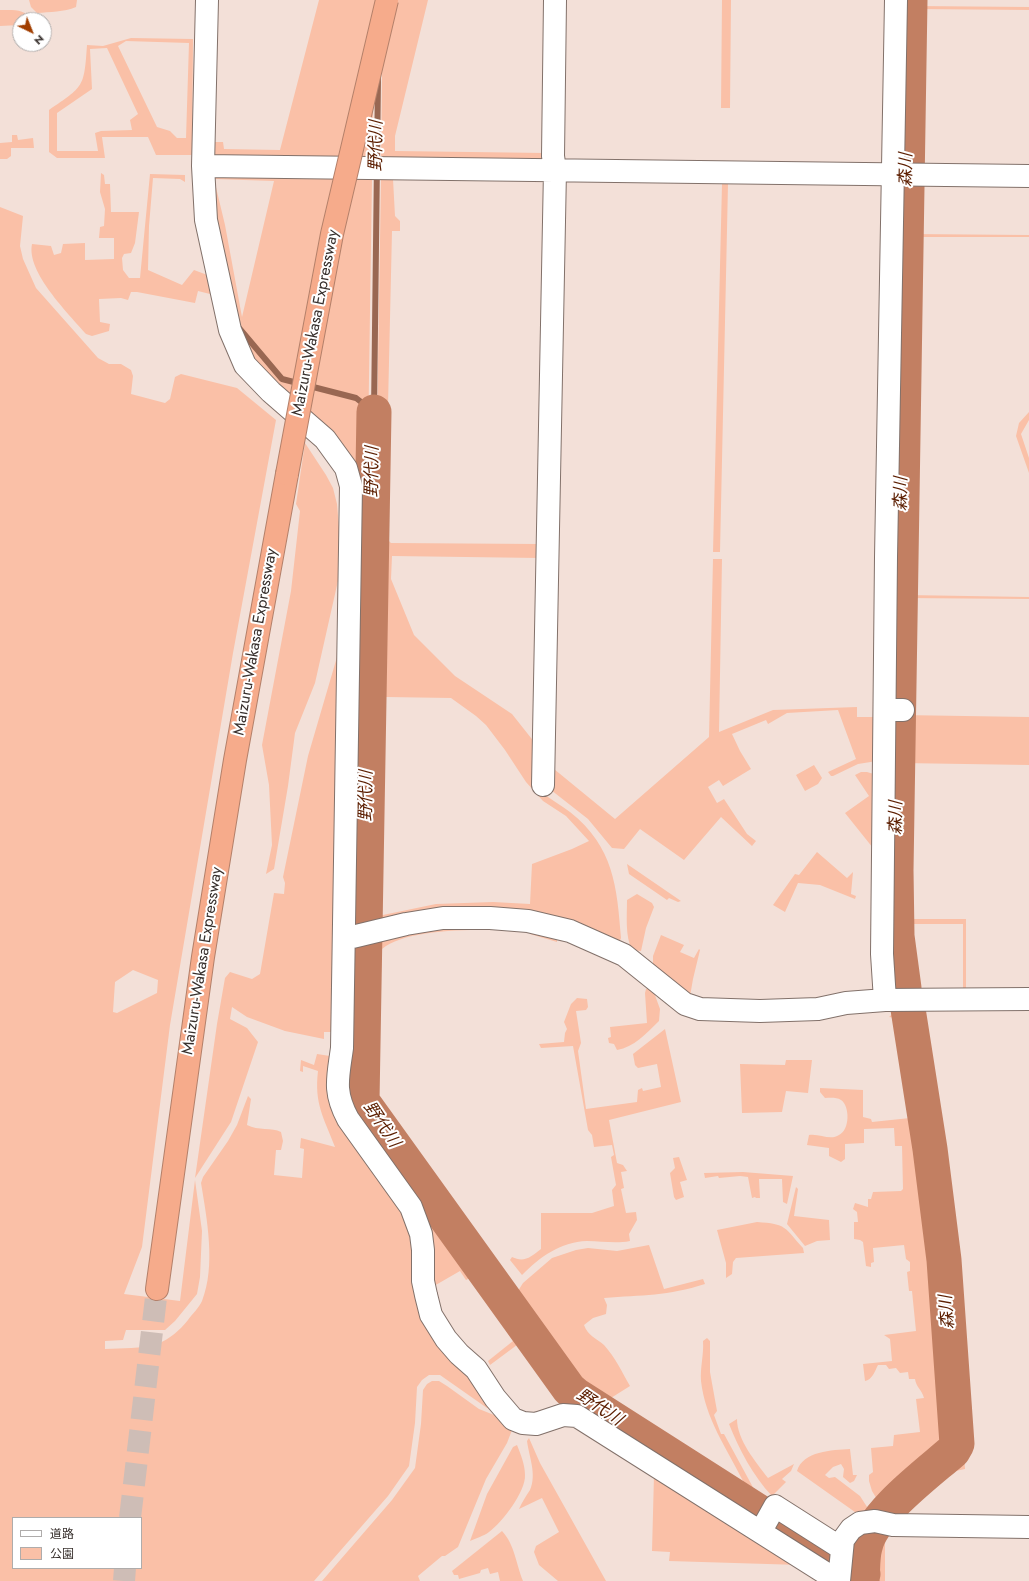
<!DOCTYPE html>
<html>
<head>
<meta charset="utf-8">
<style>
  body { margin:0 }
  #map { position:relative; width:1029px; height:1581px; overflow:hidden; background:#f3e0d8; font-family:Jost,"Noto Sans JP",sans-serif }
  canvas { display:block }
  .legend { position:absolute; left:12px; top:1517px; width:130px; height:52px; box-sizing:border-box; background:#fff; border:1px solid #afacab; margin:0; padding:5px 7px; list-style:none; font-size:12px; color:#38302d }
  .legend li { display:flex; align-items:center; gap:8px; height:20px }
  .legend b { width:20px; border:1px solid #afacab }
  .north { position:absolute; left:12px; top:12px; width:40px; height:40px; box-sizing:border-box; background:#fff; border:1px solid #afacab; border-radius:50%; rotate:137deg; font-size:11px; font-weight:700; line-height:16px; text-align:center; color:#38302d }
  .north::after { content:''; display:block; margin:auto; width:14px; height:18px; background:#a13e00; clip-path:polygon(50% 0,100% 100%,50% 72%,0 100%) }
</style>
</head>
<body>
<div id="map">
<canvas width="1029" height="1581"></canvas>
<ul class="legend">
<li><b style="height:5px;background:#fff"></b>道路</li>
<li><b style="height:11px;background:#fac0a7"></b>公園</li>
</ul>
<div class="north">N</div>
</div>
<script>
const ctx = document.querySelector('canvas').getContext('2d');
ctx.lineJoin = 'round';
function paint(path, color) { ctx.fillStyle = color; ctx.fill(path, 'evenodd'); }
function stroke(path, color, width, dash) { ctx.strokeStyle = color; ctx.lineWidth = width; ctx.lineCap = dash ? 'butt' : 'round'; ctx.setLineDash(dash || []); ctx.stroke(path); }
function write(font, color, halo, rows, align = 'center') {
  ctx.font = font + ' Jost,"Noto Sans JP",sans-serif'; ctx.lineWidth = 4; ctx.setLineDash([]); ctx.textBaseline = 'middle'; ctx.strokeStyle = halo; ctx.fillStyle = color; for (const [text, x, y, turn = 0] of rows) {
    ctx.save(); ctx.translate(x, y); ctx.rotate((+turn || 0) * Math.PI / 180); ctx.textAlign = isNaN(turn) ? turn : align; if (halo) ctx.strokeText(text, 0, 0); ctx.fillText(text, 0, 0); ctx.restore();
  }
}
const green = new Path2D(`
  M29,0H77L76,7C64,12 50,12 37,13L31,7Z
  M319,0H376L372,157H212V142H223L224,149L280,150Z
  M383,0H428L395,136V151L546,153L548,160L381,158Z
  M722,0H731L730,108H721Z
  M913,0H916V6L1029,7V10L913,9Z
  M0,10C10,10 27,8 30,20H20V25L0,26Z
  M131,38L193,39L192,155H156L148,137H102L105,158H57L49,152V110C84,86 84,88 87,45L103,46ZM126,41L189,43L186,138H177L170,131L157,127L118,46ZM107,48L138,114L130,120L132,130L101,131L95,133L98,151H57V113L92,89L90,49Z
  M12,135H17L18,140L33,138L34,148H11V156L7,159H0V143L12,142Z
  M101,173L104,175L105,184H110L111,212H139L135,243L131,253L124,254L122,258L123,270L129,278H140L150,174L185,175V182L180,179L153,178L149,226L148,270L182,285L194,270L210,276L214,295L198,291L195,303L137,292H131L128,300L121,298L99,299L100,322L110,324L109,331L92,336L86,334C69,314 26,272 32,244L51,246L54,255L61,253L63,244L85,243V260L114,259V238H99L100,227L104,226L105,209L100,192Z
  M210,176L372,179L367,511H360V496L256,364L241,327L218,227L213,216ZM214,179L274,181L242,317L225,225Z
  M381,179H393L395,216L400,221V231H392L385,537L391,543L539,544V558L392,556L391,579L414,635L455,676L512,714L535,743L540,791C550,799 561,805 570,812C614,847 617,887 621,938L619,943L594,935L379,921L378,916L369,917ZM386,697L451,698L476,716L486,725L505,750L526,782L543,801L566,816L589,841L572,849L532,864L530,904L493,902L436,904L378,916L377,853L380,847Z
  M722,184H728L720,552H713Z
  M0,207L23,216L20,246L23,259L36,288L98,358L109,364H121L131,370L133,376L131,394L165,403L170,399L175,377L181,374L237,388L276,420L233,653L170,1025L142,1247L124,1294L180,1301L195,1180L202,1231L200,1277L197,1294L175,1321L165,1330H126L123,1340L105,1341V1349C123,1348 140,1349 157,1344C170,1339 179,1331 188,1320C192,1314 199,1308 202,1301C216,1266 207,1219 201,1183L203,1177L228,1141L237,1125L248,1096L251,1099L247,1125C258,1131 272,1127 281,1132L283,1141L281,1150H276L274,1175L302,1178L304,1149L300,1148L301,1138L335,1147C324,1118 314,1104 318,1071L303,1066V1072L300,1071L301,1060L314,1065L317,1054L330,1056L327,1082L330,1104L341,1129L402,1214L409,1230L414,1267L473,1381L493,1410L487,1408L440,1375H429L422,1380L417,1387L415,1423L409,1466L388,1496L314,1581H0ZM133,970L158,980L157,993L117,1013L113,1012L115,982ZM13,1518H141V1568H13Z
  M909,234L1029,235V237H914L911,283L906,595L1029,597V599L903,598Z
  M1029,412V420L1021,434L1029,458V473L1016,436L1019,423Z
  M305,443L326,475L333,488L337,504L342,563L315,683L295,733L288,786L274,869L266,874L272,845L269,785L262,745L291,591L300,511L296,504Z
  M362,524H368L361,929L353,931L359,530Z
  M713,559H722L719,732L773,710L857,707V717H877V761L858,764L833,776H831L828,772L856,759L838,710L787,713L768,724L766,720L732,734L740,751L751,769L723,786L719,780L708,787L717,803L724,799L747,834L756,841L752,846L721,817L684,860L640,829L624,849L612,848L588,819L551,790L554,769L615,819L709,737Z
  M337,657H342L331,1032H324V1039L285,1031L247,1017L232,1007L230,1019L247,1028L258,1042L231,1122L195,1178L217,1024L225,978L230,972L252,979L260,974L274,893L284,894L285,883L283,877L308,756Z
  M901,715L1029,717V765L901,763Z
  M814,765L822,778L818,784L805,791L796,775Z
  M861,772H867L877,775L873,848L845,813L869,796L855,775Z
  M900,829H904L903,919H966V988H963V924H909V956L914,988H908L900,936Z
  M817,852L847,878L853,872L851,894L856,896L855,899L820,885L798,883L785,912L773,905L795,874L799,875Z
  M627,864L681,901L678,902L669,898L667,900L629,874Z
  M637,894L652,903L654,907L646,928L641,951L632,950C625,936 627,916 627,900Z
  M449,923H505L557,935V942L530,934V931C495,929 408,926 382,949L378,1046V1098L491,1259L513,1285L505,1294L366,1101L369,942L372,946L379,945L381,937L419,926Z
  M661,935L684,945L680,952L694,958L699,949L700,950L693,979L689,1002L653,967V956Z
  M361,942L358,1103L501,1301L495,1312L474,1276L466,1280L460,1271L434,1286L431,1250L348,1103L351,949Z
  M652,987L660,1009L659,1021C646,1034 634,1047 617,1050L614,1044L609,1043L608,1038L611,1037L610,1027L647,1023L645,993L646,989Z
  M577,998L587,999L588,1007L586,1010L576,1011L581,1043L578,1051L586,1109L637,1102L638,1090L642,1088L643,1091L661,1087L657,1064L638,1068L635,1065L633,1054L665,1029L681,1102L609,1120L617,1163L623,1165L627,1171L621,1172L624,1188L621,1189L626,1213L636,1212L637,1220L629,1234L630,1241C615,1244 602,1241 587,1241C560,1242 540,1257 522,1275L510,1260L512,1257C524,1263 531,1257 541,1249V1213H592L614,1206L612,1190L616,1185L611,1157L614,1155L612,1145L594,1147L592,1135L588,1130L573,1046L541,1048L539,1044L564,1042L565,1033L567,1029L564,1022L571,1004Z
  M897,1010H904L926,1153L940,1264L954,1436L952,1447L944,1457L881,1506L872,1491L869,1481V1475L873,1472L871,1448L893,1446L894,1435L920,1432L916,1399L924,1398C922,1390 916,1387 915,1379H909L908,1372L900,1373L896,1368L889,1369L886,1365H878C875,1371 872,1380 865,1381L863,1364L892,1361L890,1339L884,1335L916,1331L912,1291H909L907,1272L910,1271V1262L906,1259L904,1245L873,1248L874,1262L871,1263V1267L866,1266L863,1242L860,1240L854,1239V1222H858L857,1212L853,1209L855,1203L868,1207V1199H871L873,1192L901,1191L903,1189L902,1146H895L894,1128L864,1129V1143L845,1144V1159L841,1162L829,1156V1148L807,1145L809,1135C819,1133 830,1141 839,1135C850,1130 850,1106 841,1100C836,1097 830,1098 825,1098L820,1092V1088L863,1090V1117L871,1119L872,1122L910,1118L896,1018L889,1017Z
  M911,1012H916L938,1154L932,1153Z
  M786,1060H812L808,1093L786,1091L782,1112L742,1113L740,1064L785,1065Z
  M679,1157L687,1180L680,1182L684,1197L676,1200L674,1197L670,1173L675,1168L673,1158Z
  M743,1172L793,1176L787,1204L783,1202L782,1179H759L760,1198H756L755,1197L752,1198L748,1177L740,1176L719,1178L718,1176L705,1178L704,1173Z
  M796,1187L798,1189L794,1216L829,1220L830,1240L817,1241L805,1246L787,1224Z
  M939,1206H943L945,1209L958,1342L965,1469L951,1472L946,1477L943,1473L909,1501L907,1498L953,1458L959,1450L960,1441Z
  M757,1222C787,1224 784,1227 803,1248L804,1253L736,1258L733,1262L732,1274L726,1278V1263L717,1230Z
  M649,1245L664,1289L703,1279L705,1284C668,1296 642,1295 604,1298L607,1305L606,1314L593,1318L584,1325C588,1336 596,1338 604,1345C615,1357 622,1372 630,1386L603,1403L739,1485L743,1481C727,1449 705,1418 701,1381C700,1368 704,1354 703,1341L707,1338L710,1341V1372L717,1411L714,1415L721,1434H724L755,1491L750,1502L575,1390L511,1302L523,1283L552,1258L576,1250L588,1248L617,1251Z
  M507,1308L569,1395L763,1518L761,1523L562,1404L557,1397L560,1395L521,1342L490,1365L488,1361L513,1341L500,1321Z
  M432,1381H439L447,1386L479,1409L499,1417L512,1430L507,1443L486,1479L458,1547L445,1556H442L418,1576L420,1581H322L392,1500L415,1468L421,1424L423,1390L427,1384Z
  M737,1419C737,1440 756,1462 768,1478L794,1464L791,1471L782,1479L786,1482L772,1496C753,1476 739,1449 729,1424Z
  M529,1438L540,1463L606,1581H558L539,1565L534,1552L536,1546L559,1532L542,1498L519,1509C522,1502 526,1496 530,1490C537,1474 529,1457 527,1441Z
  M517,1445C521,1455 525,1465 525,1475C526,1491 502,1523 489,1532C484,1536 476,1538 470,1541L487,1494L513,1447Z
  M850,1449L853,1475H857L854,1481L850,1483L843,1477L844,1469L841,1464L833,1467L825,1475L829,1478L835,1477L860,1496L869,1510L862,1517L797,1471C803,1451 832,1450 850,1449Z
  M654,1475L800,1565L669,1561L670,1552L652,1551Z
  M880,1530L885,1533V1581H869C870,1563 868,1545 880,1530Z
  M502,1531C515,1545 516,1564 523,1581H500L498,1572L490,1574L488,1568L481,1570L480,1573L459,1579L458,1575H454L452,1571Z`);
const stream = new Path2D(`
  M239,328L282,379L356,398L374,412
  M374,412L378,78`);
const river = new Path2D(`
  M374,412L362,1101L569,1389L576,1395L764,1515L863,1574
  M904,988L897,936L896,870L910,0
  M862,1581C863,1570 862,1558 865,1547C872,1514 928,1473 953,1451L957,1444L944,1260L930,1149L908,1009`);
const motorwayTunnel = new Path2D(`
  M130,1518L157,1289
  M124,1581L125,1568`);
const minor = new Path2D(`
  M207,0L203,166L206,220L230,330L245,365L271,392L325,439L346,468L351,486L342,1048C338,1078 333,1091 348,1119L411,1207L421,1234L423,1250V1281L426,1295L431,1315L446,1339L459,1354L476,1369L495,1398L513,1419L523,1423L536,1424L563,1415L577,1416L838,1581
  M203,166L1029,176
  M885,710H903
  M543,785L555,170L553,156L555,0
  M344,939L406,924L443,918H490L528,921L570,931L624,955L685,1004L700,1009L760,1011L818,1009L846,1003L885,1000L1029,999
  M885,1000L882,954L886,557L896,0
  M761,1531L775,1506L841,1548
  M839,1581L843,1540L851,1529L860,1523L875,1521L893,1525L1029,1527`);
const motorway = new Path2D(`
  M157,1289L203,957L235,760L287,474`);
const motorwayBridge = new Path2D(`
  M287,474L332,234L387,0`);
const streetNames = [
  ["Maizuru-Wakasa Expressway",316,323,-79],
  ["Maizuru-Wakasa Expressway",256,642,-80],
  ["Maizuru-Wakasa Expressway",203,961,-81]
];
const waterNames = [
  ["野代川",377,146,-89],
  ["森川",907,170,-89],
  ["野代川",373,472,-89],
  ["森川",902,494,-89],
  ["野代川",367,796,-89],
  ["森川",897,818,-89],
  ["野代川",381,1125,56],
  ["森川",948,1312,-94],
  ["野代川",599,1408,34]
];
paint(green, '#fac0a7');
stroke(stream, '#996752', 6);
stroke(river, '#c27f62', 35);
stroke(motorwayTunnel, '#cebdb6', 22, [22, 11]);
stroke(minor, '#82716a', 24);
stroke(motorway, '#b4806a', 24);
stroke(minor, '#fff', 22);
stroke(motorway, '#f6ab8b', 22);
stroke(motorwayBridge, '#b4806a', 24, []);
stroke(motorwayBridge, '#f6ab8b', 22);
write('16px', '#38302d', '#fff', streetNames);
write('italic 17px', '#5c1e00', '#fff', waterNames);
</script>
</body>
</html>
